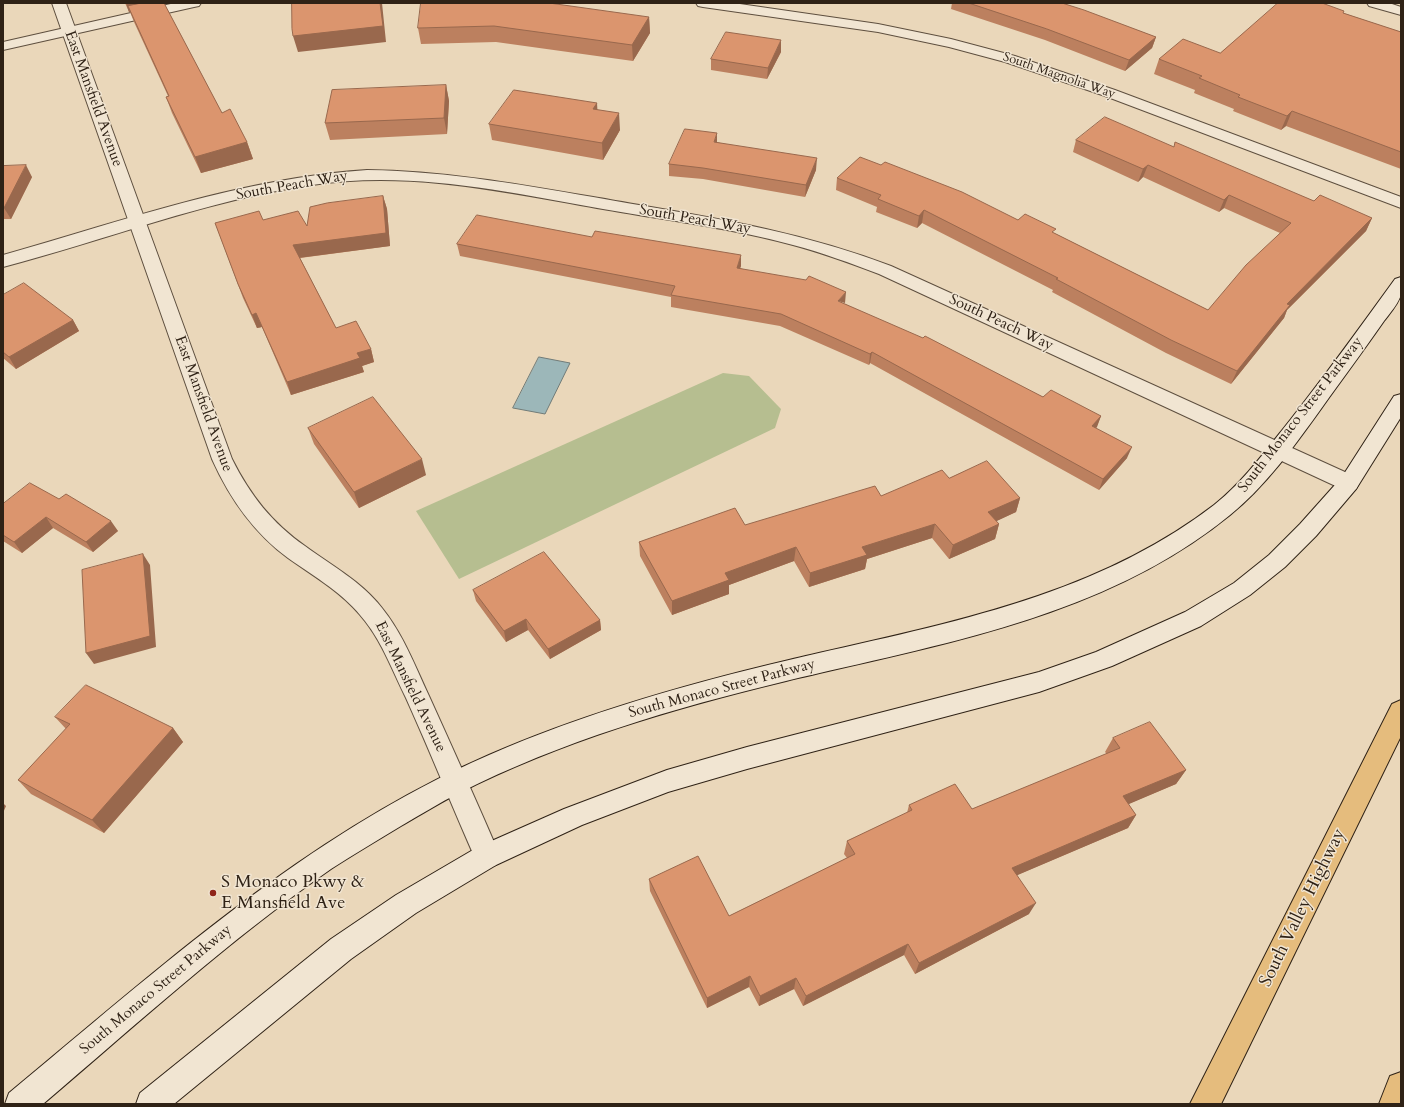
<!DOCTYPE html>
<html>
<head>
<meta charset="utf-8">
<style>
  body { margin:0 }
  #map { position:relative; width:1404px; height:1107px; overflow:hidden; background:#ead7ba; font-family:Cardo,serif }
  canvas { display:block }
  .frame { position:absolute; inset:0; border:4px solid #2f2216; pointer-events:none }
</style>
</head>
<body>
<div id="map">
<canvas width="1404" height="1107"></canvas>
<div class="frame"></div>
</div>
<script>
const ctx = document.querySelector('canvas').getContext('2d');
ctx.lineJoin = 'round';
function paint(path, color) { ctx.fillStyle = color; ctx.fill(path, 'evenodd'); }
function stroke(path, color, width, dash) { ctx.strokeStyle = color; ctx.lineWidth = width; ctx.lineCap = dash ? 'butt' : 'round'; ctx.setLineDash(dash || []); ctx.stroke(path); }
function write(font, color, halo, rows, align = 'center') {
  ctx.font = font + ' Cardo,serif'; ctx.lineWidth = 3; ctx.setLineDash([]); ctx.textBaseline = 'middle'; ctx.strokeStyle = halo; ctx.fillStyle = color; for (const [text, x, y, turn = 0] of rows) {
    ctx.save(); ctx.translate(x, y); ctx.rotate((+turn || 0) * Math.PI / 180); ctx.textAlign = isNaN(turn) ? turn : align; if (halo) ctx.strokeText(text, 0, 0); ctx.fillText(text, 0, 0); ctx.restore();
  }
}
const green = new Path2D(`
  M723,373L749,376L781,409L775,428L459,579L416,511Z`);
const water = new Path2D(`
  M539,357L570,363L545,414L513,408Z`);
const minor = new Path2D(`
  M175,3H201L199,6L194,7L3,50V42Z
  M696,3H733L878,24L951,39L1015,56L1115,90L1401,197V208L1105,96L1005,62L949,47L878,32L703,7L698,6Z
  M1367,3H1389L1401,7V15L1369,6Z
  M367,170C449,171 529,186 610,200C708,217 797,230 891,266L1356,477L1359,483L1356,489L1349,491L1342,489L879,274C850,263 823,253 793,245C731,228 666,220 603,209C507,192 410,170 312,185C207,200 106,240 3,267V255C123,221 242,178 367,170Z`);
const tertiary = new Path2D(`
  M52,3H66L232,459C250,495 272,523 305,546C332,566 361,581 382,608C403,634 415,666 429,696C453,749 477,802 500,856L496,865L487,868L478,865C453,809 431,753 406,698C393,672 383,644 365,621C344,593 316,578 288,558C253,532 230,499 212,459Z`);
const secondary = new Path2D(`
  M1401,277C1401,283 1402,288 1401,294C1399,303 1390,313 1384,321C1368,344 1352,366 1336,388C1304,432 1272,481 1230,515C1104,618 939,644 786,681C674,708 562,741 459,793C439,803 420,815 401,826C378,840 354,854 331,869C229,940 137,1024 43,1104H5L9,1093C160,968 307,834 489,755C585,713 687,684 789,660C937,625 1090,600 1214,505C1244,481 1267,449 1291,419C1327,373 1361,326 1395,279Z
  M1401,394V417L1356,489L1316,536L1285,567L1250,595L1201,626L1112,666L1039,692L747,769L668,792L582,825L496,865L416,913L351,959L174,1104H136L140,1093L331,939L396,895L478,847L564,809L667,770L747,747L1039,672L1096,652L1185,612L1234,583L1269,555L1300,524L1342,477L1394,396Z`);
const motorway = new Path2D(`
  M1401,700V736L1221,1104H1190L1392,704Z
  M1401,1072V1104H1379L1390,1076Z`);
const wall = new Path2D(`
  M125,3H164L222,113L247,142L253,159L201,173L172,113L166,97L168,96L134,22L130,12H129Z
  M952,3H1062L1156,37L1152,48L1125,71L1045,40L951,9Z
  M1343,13L1401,32V169L1286,126L1281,130L1233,111L1234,109L1194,93L1195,90L1154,74L1159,59L1220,53Z
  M649,17L650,33L633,61L496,42L421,44L418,28Z
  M781,52L767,79L711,70V59Z
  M446,85L449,101L447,134L330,140L325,123Z
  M597,103V110L620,130L603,160L492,140L489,124Z
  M1076,140L1174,147L1314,201L1372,218L1366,231L1287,310L1284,318L1231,384L1166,353L1052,292L1053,290L922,223L917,228L876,212L877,207L836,190L837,178L1018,220L1054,233L1208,310L1280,233L1224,208L1219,212L1143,177L1138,182L1073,152Z
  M717,142L816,170L805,197L703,179L669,176V164Z
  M3,166L32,177L11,219H3Z
  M383,196L387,209L390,246L300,258L336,328L371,349L374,362L362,366L364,372L291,395L262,327L257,328L243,298L215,223L263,220L307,226Z
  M592,237L741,266L740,268L845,304L1043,397L1101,416L1096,428L1127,458L1099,490L870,363L869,365L780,326L671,307V297L460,256L457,244Z
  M3,295L73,320L79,331L16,369L3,358Z
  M308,428L426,475L359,508L314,444Z
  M949,478L1020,498L1016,512L996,521L999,524L995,539L949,559L932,538L867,559L865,569L809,587L794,561L729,585V594L672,615L640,556L639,542L745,525L881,496Z
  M59,499L118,531L93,552L53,528L22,553L3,541V504Z
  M473,590L600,620L601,630L550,659L528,630L506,642L476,601Z
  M55,717L173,728L183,742L104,833L31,794L18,780L66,729Z
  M1113,738L1186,770L1176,784L1128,804L1136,815L1128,828L1017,875L1029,914L915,974L904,955L803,1006L794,989L759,1006L749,987L707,1008L650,891L649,879L729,916L847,858L844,854L847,841L907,813L909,805L972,809L1107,754L1105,752Z`);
const shadedWall = new Path2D(`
  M126,3H162L128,6L130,12H129Z
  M380,3H382L386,42L298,52L293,36Z
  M649,17L650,33L633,61L632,45Z
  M1156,37L1152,48L1125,71L1129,60Z
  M781,40V52L767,79L768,68Z
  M446,85L449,101L447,134L444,118Z
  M597,103L598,120L593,109Z
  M1292,111L1286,126L1281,130L1287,116Z
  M619,113L620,130L603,160L602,143Z
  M717,133V145L714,142Z
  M247,142L253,159L201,173L195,157Z
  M817,158L816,170L805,197L806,185Z
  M26,165L32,177L11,219L4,208Z
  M1148,165L1143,177L1138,182L1143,169Z
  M1229,195L1224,208L1219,212L1224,200Z
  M383,196L387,209L390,246L298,258L293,245Z
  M924,210L922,223L917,228L919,216Z
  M1372,218L1366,231L1287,310L1284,318L1231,384L1237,371L1287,304Z
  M741,255V266L736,279L737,268Z
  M846,292L845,303L838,301Z
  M256,313L262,327L257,328L252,315Z
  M73,320L79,331L16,369L9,357Z
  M371,349L374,362L362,366L364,372L291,395L287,382L357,353Z
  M872,352L870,363L869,365L870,354Z
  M1101,416L1097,427L1088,437L1092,426Z
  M1132,447L1127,458L1099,490L1103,479Z
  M422,459L426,475L359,508L354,492Z
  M1020,498L1016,512L984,527L988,512Z
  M46,517L53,528L22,553L14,542Z
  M111,521L118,531L93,552L86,542Z
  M935,524L932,538L867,559L865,569L809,587L810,573L862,547Z
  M999,524L995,539L949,559L953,545Z
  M796,547L794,561L729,585V594L672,615V601L725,573Z
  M143,554L150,565L156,647L94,664L86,653Z
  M526,619L528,630L506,642L504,631Z
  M600,620L601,630L550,659L548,649Z
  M173,728L183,742L104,833L92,820Z
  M1186,770L1176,784L1115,810L1123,796Z
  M3,803L6,806L3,813Z
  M1136,815L1128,828L1006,880L1012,868Z
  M1036,903L1029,914L915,974L919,963Z
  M908,944L904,955L803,1006L806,996Z
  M750,976L749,987L707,1008V998Z
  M796,978L794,989L759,1006L760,996Z`);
const building = new Path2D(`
  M142,3H164L222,113L230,109L247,142L195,157L166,97L169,96L128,6Z
  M292,3H380L383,26L293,36L292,29Z
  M421,3H549L649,17L632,45L494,26L418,28Z
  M969,3H1062L1084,10L1156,37L1129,60L1047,29Z
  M1278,3H1322L1344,11L1343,13L1401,32V152L1292,111L1287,116L1238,97L1240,95L1199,78L1202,76L1159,59L1183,39L1220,53Z
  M726,32L781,40L768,68L711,59Z
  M446,85L444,118L325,123L332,90Z
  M514,90L597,103L593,109L619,113L602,143L489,124Z
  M1105,117L1174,147L1175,142L1314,201L1320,195L1372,218L1287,304L1290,305L1237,371L1171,340L1056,279L1058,278L924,210L919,216L878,199L881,195L837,178L860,157L881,165L885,162L962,192L1018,220L1025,214L1056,229L1052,232L1208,310L1246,265L1291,223L1229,195L1224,200L1148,165L1143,169L1076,140Z
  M685,129L717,133L714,142L817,158L806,185L703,168L669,164Z
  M26,165L4,208H3V166Z
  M383,196L386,233L293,245L336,328L356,321L371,349L357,353L360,358L287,382L256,313L252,315L238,284L215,223L259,211L263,220L298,211L307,226L310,207L327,203Z
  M477,215L592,237L595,231L741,255L737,268L806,280L809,276L846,292L838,301L923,338L925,336L1043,397L1051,390L1101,416L1092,426L1132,447L1103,479L872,352L870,354L781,314L671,295L675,286L457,244Z
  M24,283L73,320L9,357L3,352V295Z
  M373,397L422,459L354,492L308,428Z
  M987,461L1020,498L988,512L999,524L953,545L935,524L862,547L867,555L810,573L796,547L725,573L729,580L672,601L639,542L735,508L745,525L875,486L881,496L942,470L949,478Z
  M30,483L59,499L66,494L111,521L86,542L46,517L14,542L3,535V504Z
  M544,552L600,620L548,649L526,619L504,631L473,590Z
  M143,554L150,636L86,653L82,570Z
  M86,685L173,728L92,820L18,780L70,724L55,717Z
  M1150,722L1186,770L1123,796L1136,815L1012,868L1036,903L919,963L908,944L806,996L796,978L760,996L750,976L707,998L649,879L698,856L729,916L855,854L847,841L912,810L909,805L955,784L972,809L1120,748L1113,738Z`);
const markers = [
  [213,893,4,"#8f2418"]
];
const farStreetnames = [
  ["South Magnolia Way",1059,76,19]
];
const streetNames = [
  ["East Mansfield Avenue",93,99,70],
  ["South Peach Way",292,186,-10],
  ["South Peach Way",695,220,10],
  ["South Peach Way",1001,323,25],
  ["East Mansfield Avenue",203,404,70],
  ["South Monaco Street Parkway",1301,415,-52],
  ["East Mansfield Avenue",410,687,64],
  ["South Monaco Street Parkway",722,689,-15],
  ["South Monaco Street Parkway",156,990,-40]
];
const nearPoinames = [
  ["S Monaco Pkwy &",221,883],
  ["E Mansfield Ave",221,904]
];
const nearStreetnames = [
  ["South Valley Highway",1303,908,-64]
];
paint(green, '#b6be90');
paint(water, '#9cb7b9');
stroke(water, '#707b78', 1);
stroke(minor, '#5e4f3f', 2);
stroke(tertiary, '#5e4f3f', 2);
stroke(secondary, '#2f2216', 2);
stroke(motorway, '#2f2216', 2);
paint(minor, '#f1e5d2');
paint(tertiary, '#f1e5d2');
paint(secondary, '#f1e5d2');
paint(motorway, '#e5bc7d');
paint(wall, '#bc805f');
paint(shadedWall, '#99684d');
paint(building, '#db956e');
stroke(building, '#99684d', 1);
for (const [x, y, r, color] of markers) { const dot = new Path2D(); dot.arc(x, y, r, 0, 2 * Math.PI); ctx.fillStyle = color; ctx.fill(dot); stroke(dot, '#f1e5d2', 1.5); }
write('13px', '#2f2216', '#f1e5d2', farStreetnames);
write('15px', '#2f2216', '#f1e5d2', streetNames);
write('18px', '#2f2216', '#f1e5d2', nearPoinames, 'left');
write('18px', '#2f2216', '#f1e5d2', nearStreetnames);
</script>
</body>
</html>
